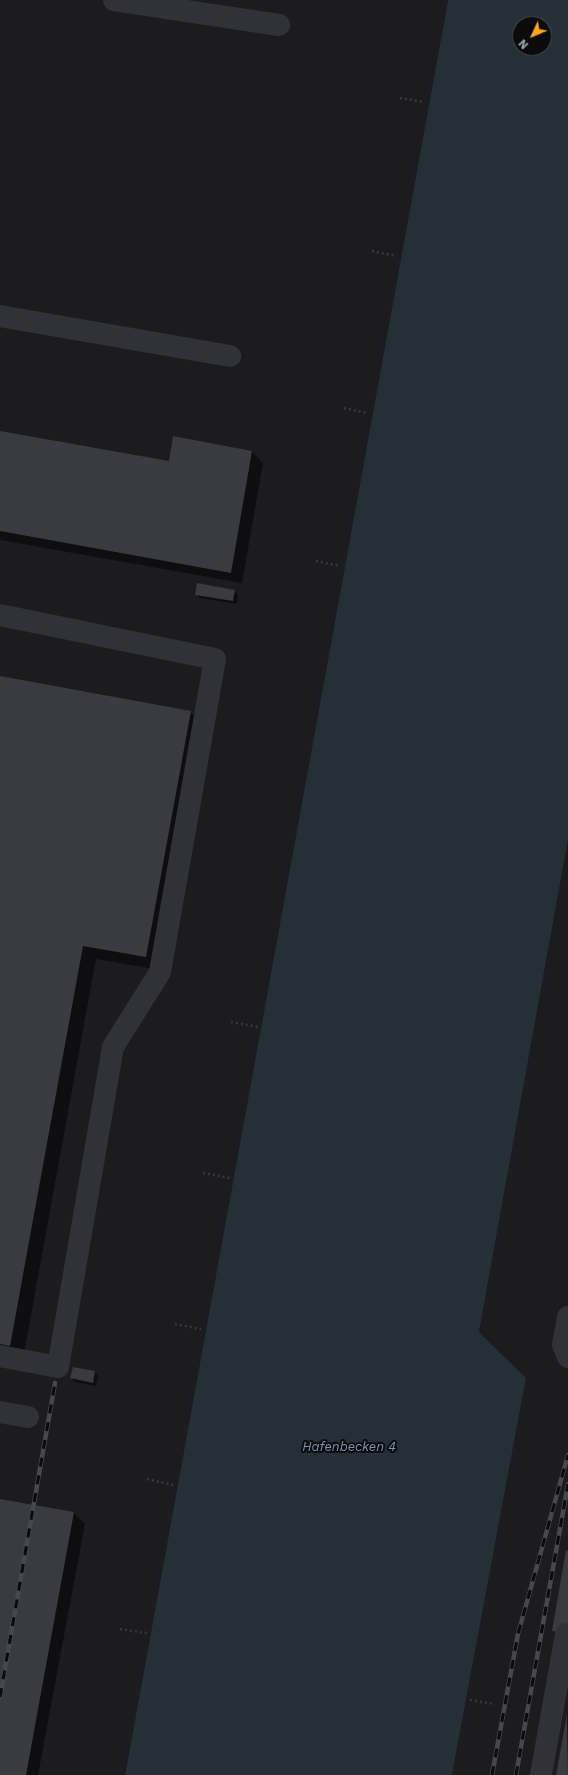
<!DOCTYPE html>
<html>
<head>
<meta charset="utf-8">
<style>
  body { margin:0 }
  #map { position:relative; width:568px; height:1775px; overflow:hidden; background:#101011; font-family:"Work Sans",sans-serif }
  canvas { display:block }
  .north { position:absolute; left:512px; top:16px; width:40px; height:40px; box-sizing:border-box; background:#0b0b0c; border:1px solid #47494f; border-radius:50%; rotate:226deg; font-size:11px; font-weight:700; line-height:16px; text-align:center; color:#a0a7b4 }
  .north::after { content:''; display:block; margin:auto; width:14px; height:18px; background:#ffa71a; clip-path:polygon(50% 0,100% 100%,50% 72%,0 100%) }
</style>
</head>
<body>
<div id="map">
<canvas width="568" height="1775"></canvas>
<div class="north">N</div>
</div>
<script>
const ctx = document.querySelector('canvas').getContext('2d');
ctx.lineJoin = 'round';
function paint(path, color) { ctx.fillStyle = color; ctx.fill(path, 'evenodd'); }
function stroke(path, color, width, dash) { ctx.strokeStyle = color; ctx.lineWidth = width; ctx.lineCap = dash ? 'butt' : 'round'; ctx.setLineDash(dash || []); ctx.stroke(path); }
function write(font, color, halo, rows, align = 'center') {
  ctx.font = font + ' "Work Sans",sans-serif'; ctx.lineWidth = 4; ctx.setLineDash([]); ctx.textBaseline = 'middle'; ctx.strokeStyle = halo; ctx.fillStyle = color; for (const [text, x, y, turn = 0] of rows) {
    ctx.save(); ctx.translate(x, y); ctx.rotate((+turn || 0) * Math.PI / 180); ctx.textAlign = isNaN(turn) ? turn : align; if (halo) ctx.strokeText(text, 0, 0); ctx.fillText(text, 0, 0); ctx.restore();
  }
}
const built = new Path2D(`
  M0,0H448L125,1775H0Z
  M568,840V1775H452L526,1378L479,1332Z`);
const water = new Path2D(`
  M448,0H568V840L479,1332L526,1378L452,1775H125ZM520,24H544V48H520Z`);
const shadow = new Path2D(`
  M0,432L170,463L174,438L252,452L263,463L242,583L0,540Z
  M235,591L238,595L237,604L199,598L196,594Z
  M0,677L190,712L204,725L160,970L96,959L23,1359L0,1355Z
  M95,1372L98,1376L96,1386L75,1382L71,1378Z
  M0,1500L74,1513L85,1524L38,1775H0Z
  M568,1714V1775H557Z`);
const building = new Path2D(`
  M0,431L169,461L173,436L252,451L231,573L0,531Z
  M197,583L235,590L233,601L195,595Z
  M0,676L191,711L146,957L83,946L10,1346L0,1344Z
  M73,1367L95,1371L93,1383L70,1378Z
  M0,1499L74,1512L26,1775H0Z
  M566,1550L568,1551V1634L552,1631Z
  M567,1714L568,1775H556Z`);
const path = new Path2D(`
  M400,98L424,102
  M372,251L396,256
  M344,408L367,413
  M316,561L340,566
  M231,1022L258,1027
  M203,1173L230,1178
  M175,1324L201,1329
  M147,1479L173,1485
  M120,1629L147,1633
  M470,1700L494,1704`);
const minor = new Path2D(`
  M114,0L279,25
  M0,316L230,356
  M0,615L215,659L160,972L113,1047L58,1367L0,1356
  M568,1317L563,1345L568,1357
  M0,1412L28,1417
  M541,1775L566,1634`);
const rail = new Path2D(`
  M0,1697L55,1383
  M492,1775L518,1634L568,1455
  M516,1775L568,1484`);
const waterNames = [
  ["Hafenbecken 4",349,1447]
];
paint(built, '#1c1c1e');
paint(water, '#252f36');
paint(shadow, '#0007');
paint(building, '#3a3b40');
stroke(path, '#36393e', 2.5, [2, 3]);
stroke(minor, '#303237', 22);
stroke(rail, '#45484e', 4.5);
stroke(rail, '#0b0b0c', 3, [9]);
write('italic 13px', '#7398b3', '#0b0b0c', waterNames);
</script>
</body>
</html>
